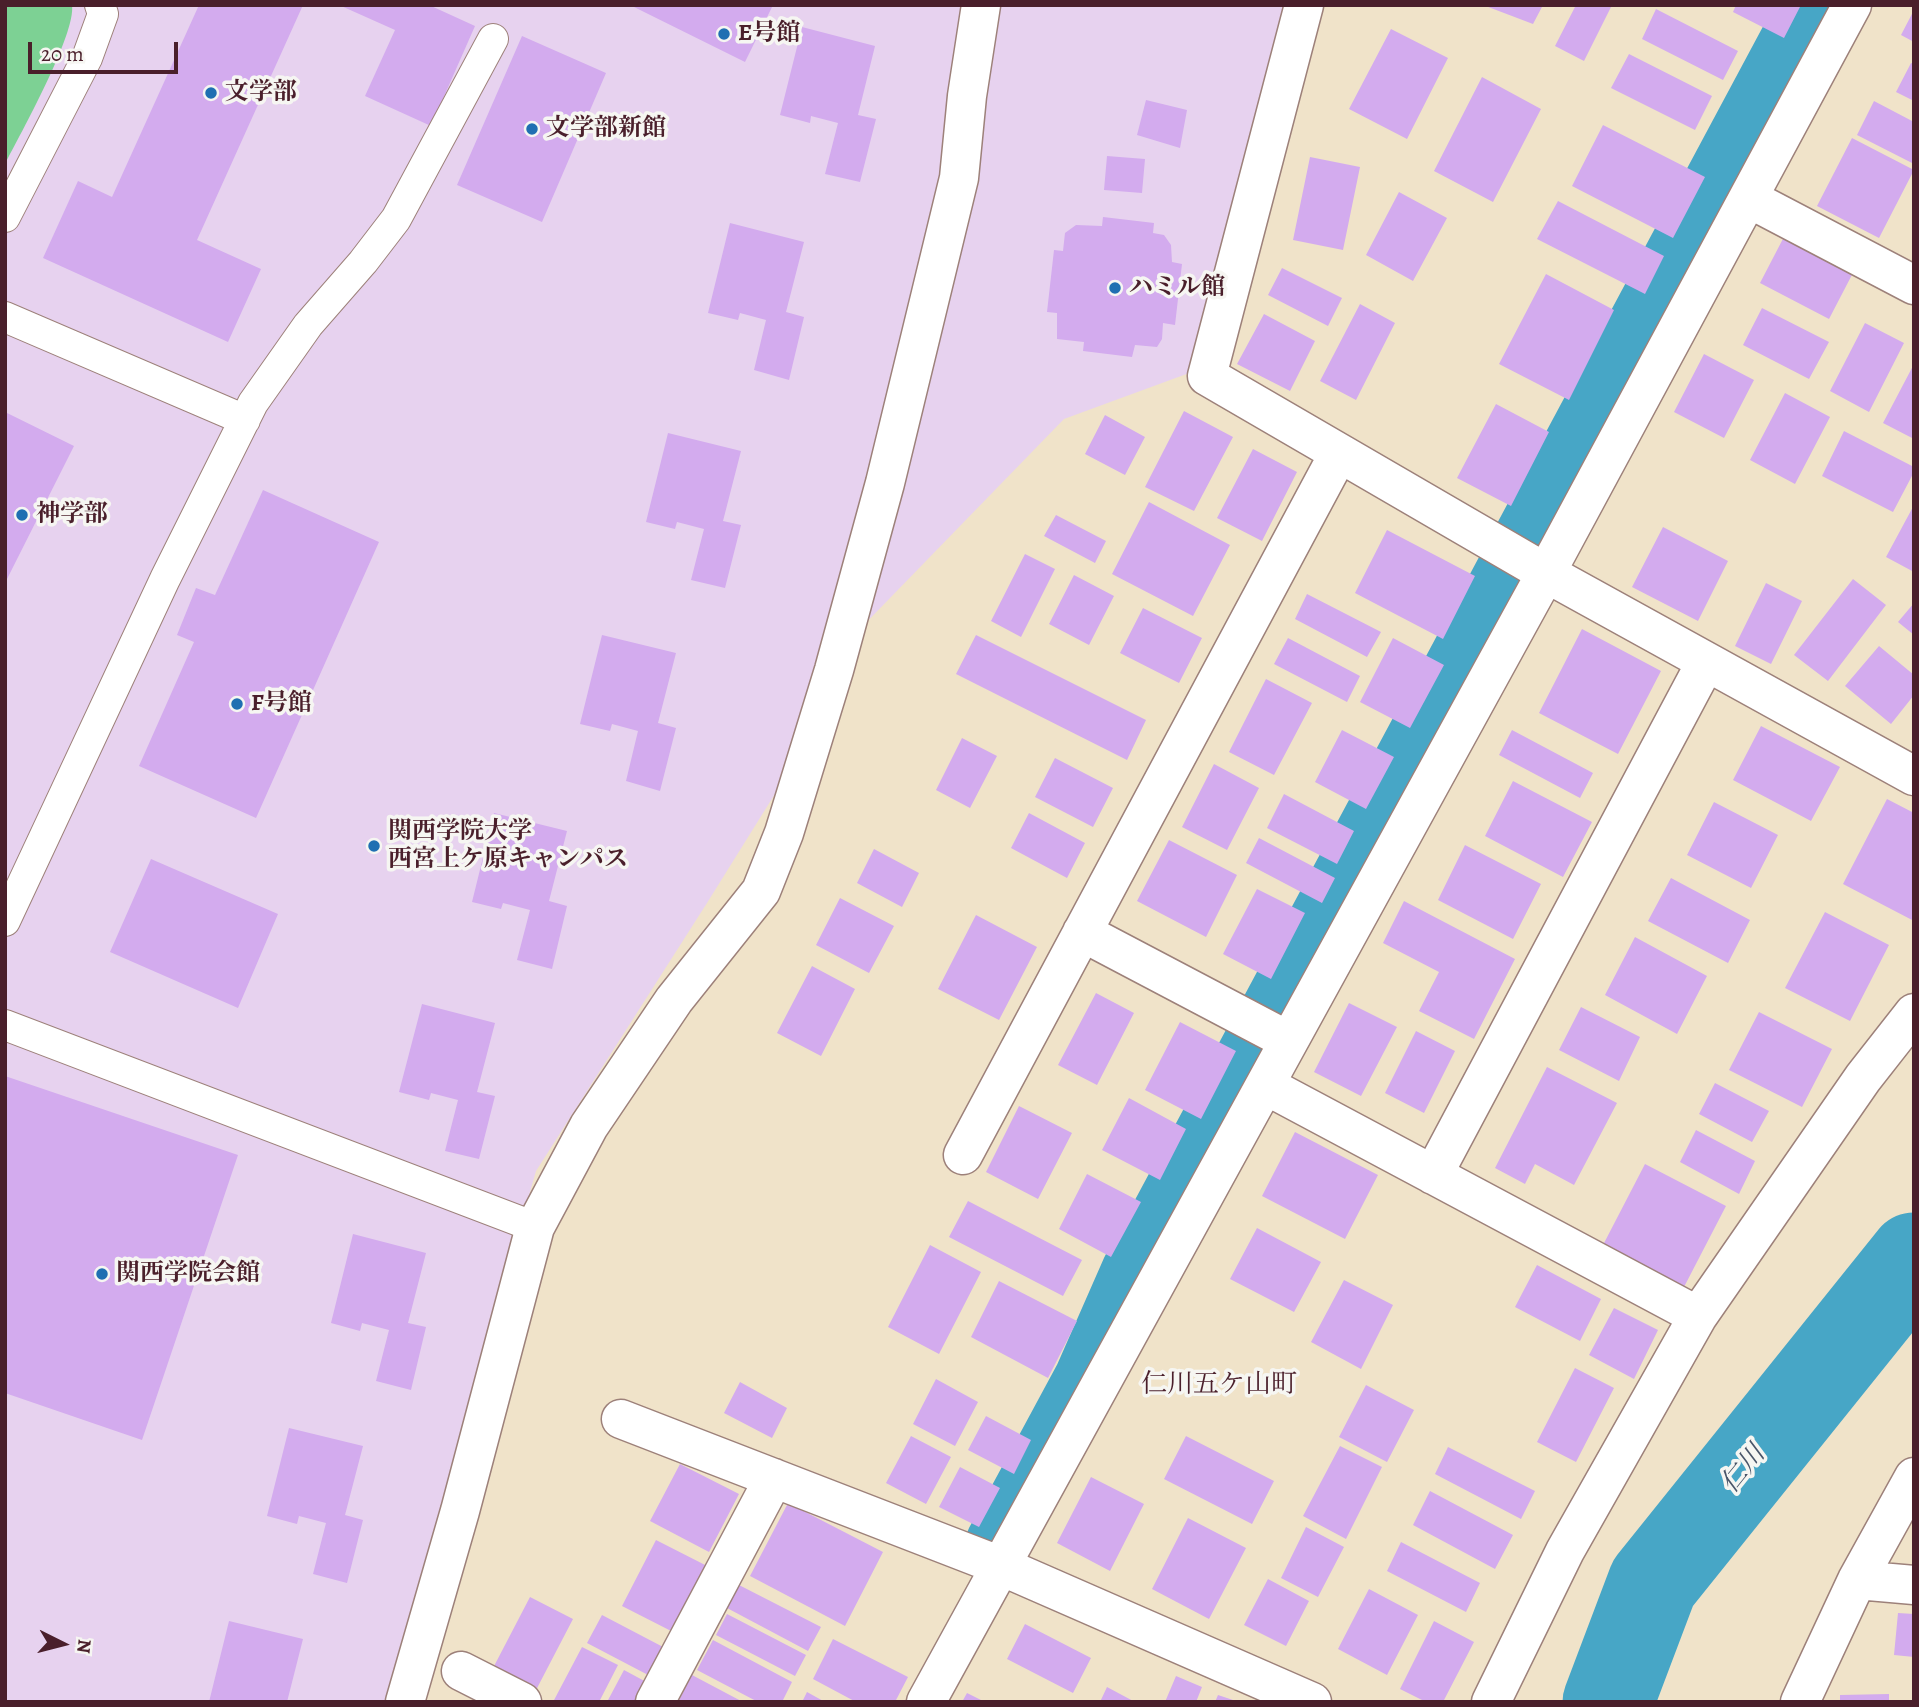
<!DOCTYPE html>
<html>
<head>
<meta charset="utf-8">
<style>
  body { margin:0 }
  #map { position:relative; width:1919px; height:1707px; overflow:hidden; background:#f0e3c9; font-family:Alegreya,serif }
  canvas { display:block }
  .frame { position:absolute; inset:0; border:7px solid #4a1f2b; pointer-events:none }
  .north { position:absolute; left:28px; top:1609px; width:70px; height:70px; -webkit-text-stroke:5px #f6f6f2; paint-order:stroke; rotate:96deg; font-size:19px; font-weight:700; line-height:28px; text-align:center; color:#4a1f2b }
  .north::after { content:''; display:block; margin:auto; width:24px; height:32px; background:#4a1f2b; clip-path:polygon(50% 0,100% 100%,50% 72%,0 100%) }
  .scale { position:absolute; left:28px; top:42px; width:150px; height:32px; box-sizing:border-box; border:4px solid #4a1f2b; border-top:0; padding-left:9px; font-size:21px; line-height:24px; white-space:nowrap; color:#4a1f2b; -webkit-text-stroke:5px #f6f6f2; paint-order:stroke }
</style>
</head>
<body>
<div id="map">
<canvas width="1919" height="1707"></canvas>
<div class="frame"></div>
<div class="north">N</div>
<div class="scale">20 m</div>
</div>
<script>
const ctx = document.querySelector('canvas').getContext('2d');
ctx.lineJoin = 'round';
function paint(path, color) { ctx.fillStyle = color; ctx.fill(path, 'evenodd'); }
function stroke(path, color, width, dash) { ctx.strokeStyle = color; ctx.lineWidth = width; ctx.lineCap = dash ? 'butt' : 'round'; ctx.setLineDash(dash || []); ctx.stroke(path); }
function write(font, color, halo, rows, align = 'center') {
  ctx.font = font + ' Alegreya,"Noto Serif JP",serif'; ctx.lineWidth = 7; ctx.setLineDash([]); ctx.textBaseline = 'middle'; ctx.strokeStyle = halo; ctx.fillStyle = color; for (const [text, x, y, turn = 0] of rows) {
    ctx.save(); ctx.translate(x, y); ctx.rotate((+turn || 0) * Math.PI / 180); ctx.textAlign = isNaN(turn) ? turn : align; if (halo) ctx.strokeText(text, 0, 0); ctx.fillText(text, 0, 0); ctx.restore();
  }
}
const built = new Path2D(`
  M5,5H1291L1192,372L1064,419L821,669L778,789L707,903L536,1171L494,1317L388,1702H5Z`);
const green = new Path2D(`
  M5,5H72C76,34 21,133 5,164Z`);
const canal = new Path2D(`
  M992,1540L1081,1375L1128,1268L1804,5`);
const river = new Path2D(`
  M1608,1702L1653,1583L1914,1258`);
const building = new Path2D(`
  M199,5H303L197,240L261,269L228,342L43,258L78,181L112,197Z
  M339,5H429L475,26L431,126L365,96L395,30Z
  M630,5H773L745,62Z
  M1483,5H1543L1533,24Z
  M1576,5H1612L1584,61L1555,46Z
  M1736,5H1801L1784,38L1733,12Z
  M1656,9L1738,51L1723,80L1642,39Z
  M1914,10V42L1901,35Z
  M802,27L875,46L858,115L876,119L860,182L825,174L838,123L811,116L810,123L780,115Z
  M1391,29L1448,58L1407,139L1349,109Z
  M522,36L606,73L542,222L457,185Z
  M1629,54L1712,96L1695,130L1611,88Z
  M1911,63L1914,64V101L1896,92Z
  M1482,77L1541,109L1493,202L1434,171Z
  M1146,100L1187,110L1180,148L1137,135Z
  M1874,101L1914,122V164L1857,135Z
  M1603,125L1705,177L1673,238L1572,186Z
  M1852,138L1914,170L1879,238L1817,206Z
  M1107,156L1145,159L1142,193L1104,190Z
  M1310,157L1360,167L1343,250L1293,240Z
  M1399,192L1447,218L1413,281L1366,255Z
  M1558,201L1664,256L1645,294L1537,239Z
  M1103,217L1154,223L1153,233L1164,235L1171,245L1172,262L1182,264L1175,325L1163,323L1162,339L1157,347L1135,345L1132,357L1083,351L1084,342L1057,339V313L1047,312L1054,250L1063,251L1065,233L1076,225L1102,226Z
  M730,223L804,242L786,312L804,317L789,380L754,370L766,320L740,313L738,320L708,313Z
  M1786,233L1855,269L1829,319L1760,283Z
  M1282,268L1342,298L1328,326L1268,295Z
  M1546,274L1614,310L1569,400L1499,364Z
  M1360,304L1395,323L1356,400L1320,381Z
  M1762,308L1829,342L1809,379L1743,345Z
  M1264,314L1315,341L1290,391L1237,364Z
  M1865,323L1904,343L1869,412L1830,391Z
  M1704,354L1754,380L1724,438L1674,412Z
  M1914,364V439L1883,423Z
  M1785,393L1830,417L1795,484L1750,460Z
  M1496,404L1549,432L1511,506L1457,478Z
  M1184,411L1233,437L1194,511L1145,487Z
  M5,412L74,446L5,583Z
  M1105,415L1145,437L1125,475L1085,454Z
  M1844,431L1914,467V472L1893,512L1822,476Z
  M668,433L741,451L723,521L741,525L725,588L691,580L704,529L677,522L675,529L646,522Z
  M1253,449L1297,472L1262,541L1217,518Z
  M263,490L379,542L256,818L139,766L194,642L177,635L196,588L215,595Z
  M1149,502L1230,545L1193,616L1112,574Z
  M1914,505V572L1886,557Z
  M1056,515L1106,541L1095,563L1044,536Z
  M1663,527L1728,561L1698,621L1632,587Z
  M1387,530L1475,576L1443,639L1355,593Z
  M1025,554L1055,569L1021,637L991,621Z
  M1074,575L1114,596L1089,645L1049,624Z
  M1853,579L1886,605L1828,681L1794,655Z
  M1766,583L1802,601L1771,664L1735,646Z
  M1307,594L1381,632L1367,657L1295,619Z
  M1914,603V635L1898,622Z
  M1143,608L1202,638L1179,683L1120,653Z
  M1582,629L1661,671L1618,754L1539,713Z
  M602,635L676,653L658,723L676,728L660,791L626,781L638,731L612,724L610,731L580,724Z
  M976,635L1146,720L1127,760L956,674Z
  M1288,638L1360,676L1347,702L1274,664Z
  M1393,638L1444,665L1410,728L1360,702Z
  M1879,646L1914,675V695L1891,724L1845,686Z
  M1266,679L1312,703L1274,775L1229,752Z
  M1761,726L1840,767L1811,821L1733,780Z
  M1342,730L1394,757L1366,809L1315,782Z
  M1512,730L1593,773L1580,798L1499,755Z
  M962,738L997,756L970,808L936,790Z
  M1055,758L1113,788L1093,827L1035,797Z
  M1214,764L1259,788L1227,850L1182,827Z
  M1513,781L1592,822L1563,877L1485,836Z
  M1284,794L1354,831L1337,864L1267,828Z
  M1887,799L1914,813V921L1843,884Z
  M1714,802L1778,835L1751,888L1687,855Z
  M494,813L567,831L549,901L567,906L552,969L517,960L530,910L503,903L501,909L472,902Z
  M1029,813L1085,843L1067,878L1011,848Z
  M1259,838L1335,878L1322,903L1246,863Z
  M1169,840L1237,875L1206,937L1137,901Z
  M1465,845L1541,884L1513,939L1438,900Z
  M874,849L919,873L902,907L857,883Z
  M151,859L278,914L238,1008L110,952Z
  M1671,878L1750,920L1728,963L1648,921Z
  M1257,889L1305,913L1271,979L1223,954Z
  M840,898L894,926L869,973L816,945Z
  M1404,901L1515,959L1474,1039L1419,1011L1439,972L1383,943Z
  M1825,912L1889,945L1850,1021L1785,988Z
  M976,915L1037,947L999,1020L938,989Z
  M1635,937L1707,976L1677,1034L1605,995Z
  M812,966L855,989L821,1056L777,1033Z
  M1096,993L1134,1013L1097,1085L1058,1065Z
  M1349,1003L1397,1027L1361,1096L1314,1072Z
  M422,1004L495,1023L477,1092L495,1096L479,1159L445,1151L458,1100L431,1093L429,1100L399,1092Z
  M1581,1007L1640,1037L1619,1081L1559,1050Z
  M1759,1012L1832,1049L1802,1107L1729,1070Z
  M1180,1022L1236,1051L1201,1119L1145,1090Z
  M1416,1031L1455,1051L1424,1113L1385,1093Z
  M1547,1067L1617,1103L1574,1185L1535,1164L1525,1184L1495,1168Z
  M5,1076L238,1155L142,1440L5,1393Z
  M1715,1083L1769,1111L1752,1142L1699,1114Z
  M1129,1098L1186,1129L1160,1180L1102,1150Z
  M1019,1106L1072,1133L1038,1199L986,1172Z
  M1696,1130L1755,1161L1739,1194L1680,1162Z
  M1295,1132L1378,1175L1345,1239L1262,1196Z
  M1645,1164L1726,1206L1684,1287L1603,1245Z
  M1087,1174L1141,1202L1111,1257L1059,1229Z
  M968,1201L1082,1260L1063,1296L949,1237Z
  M1257,1228L1321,1262L1294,1312L1230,1279Z
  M353,1234L426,1253L408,1323L426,1327L411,1390L376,1381L389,1330L362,1323L360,1331L331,1323Z
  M930,1245L981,1272L939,1354L888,1327Z
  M1537,1265L1601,1299L1580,1341L1515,1307Z
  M1344,1280L1393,1305L1361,1369L1311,1342Z
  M999,1281L1077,1321L1048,1378L971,1337Z
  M1614,1308L1658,1330L1634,1379L1589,1355Z
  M1575,1368L1614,1388L1576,1462L1537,1442Z
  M936,1379L978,1402L955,1446L913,1424Z
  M740,1382L787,1408L772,1438L724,1413Z
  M1366,1385L1414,1410L1387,1462L1339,1437Z
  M986,1416L1031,1440L1014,1474L968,1450Z
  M289,1428L363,1446L345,1515L363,1520L347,1583L313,1574L326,1523L299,1516L297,1524L267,1516Z
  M911,1436L951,1457L926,1504L886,1483Z
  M1186,1436L1274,1481L1252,1524L1164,1479Z
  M1340,1446L1382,1467L1346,1539L1303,1516Z
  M1448,1447L1535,1491L1521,1519L1435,1474Z
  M680,1464L739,1494L709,1552L650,1521Z
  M960,1467L1000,1488L979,1527L939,1507Z
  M1091,1477L1144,1504L1110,1571L1057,1543Z
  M1430,1491L1513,1535L1495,1569L1413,1525Z
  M788,1503L883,1552L845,1626L750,1576Z
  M1188,1518L1246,1548L1209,1619L1152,1589Z
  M1306,1527L1344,1547L1318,1597L1281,1578Z
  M656,1540L711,1568L677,1634L622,1606Z
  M1401,1542L1480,1583L1466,1612L1387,1571Z
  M1268,1579L1309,1601L1286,1646L1244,1625Z
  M739,1585L821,1627L808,1651L727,1608Z
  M1369,1589L1418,1615L1387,1675L1338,1649Z
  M530,1597L573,1619L535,1692L492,1670Z
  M1898,1613L1914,1614V1657L1894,1655Z
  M727,1614L806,1655L795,1676L716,1635Z
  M602,1615L665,1648L650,1676L587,1643Z
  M229,1621L303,1639L287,1702H209Z
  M1434,1621L1474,1642L1443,1702H1426L1400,1689Z
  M1025,1624L1091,1658L1073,1693L1007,1659Z
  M833,1639L908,1677L895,1702H856L813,1679Z
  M713,1640L792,1682L782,1702H758L697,1670Z
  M582,1647L618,1665L599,1702H553Z
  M624,1670L650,1684L640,1702H607Z
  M692,1675L743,1702H678Z
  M1176,1676L1202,1687L1196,1702H1165Z
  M1107,1687L1135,1702H1100Z
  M807,1692L825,1702H802Z
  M967,1693L985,1702H962Z
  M1889,1694V1702H1840V1695Z
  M1218,1695L1236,1701V1702H1215Z`);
const pedestrian = new Path2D(`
  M5,217L87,58L103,14L100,5
  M5,317L245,420
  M5,921L165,579L253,403L308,325L363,262L396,219L493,39
  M5,1025L535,1227`);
const minor = new Path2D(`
  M1304,5L1207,376L1546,573L1914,776
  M1748,198L1914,285
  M1082,932L1289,1041
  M1265,1085L1698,1316
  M963,1155L1339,453
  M1433,1175L1706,662
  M621,1419L1001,1566L1312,1702
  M1857,1580L1914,1585
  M461,1671L522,1702
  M405,1702L460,1511L535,1227L589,1126L674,1000L761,891L784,833L834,670L885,483L959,178L967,96L981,5
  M655,1702L774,1478
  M926,1702L1546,573L1852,5
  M1491,1702L1565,1551L1698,1316L1863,1078L1914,1013
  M1800,1702L1857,1580L1914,1477`);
const markers = [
  [724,34,7,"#1f6fb2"],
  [211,93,7,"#1f6fb2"],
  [532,129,7,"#1f6fb2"],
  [1115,288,7,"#1f6fb2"],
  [22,515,7,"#1f6fb2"],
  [237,704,7,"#1f6fb2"],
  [374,846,7,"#1f6fb2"],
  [102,1274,7,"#1f6fb2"]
];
const poiNames = [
  ["E号館",738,34],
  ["文学部",225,93],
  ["文学部新館",546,129],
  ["ハミル館",1129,288],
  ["神学部",36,515],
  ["F号館",251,704],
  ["関西学院大学",388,832],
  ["西宮上ケ原キャンパス",388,860],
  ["関西学院会館",116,1274]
];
const neighbourhoodNames = [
  ["仁川五ケ山町",1219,1386]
];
const waterNames = [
  ["仁川",1744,1470,-51]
];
paint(built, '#e7d2ef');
paint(green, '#7dd194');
stroke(canal, '#47a6c6', 52);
stroke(river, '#47a6c6', 91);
paint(building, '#d3abee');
stroke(pedestrian, '#9d817a', 32);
stroke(minor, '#9d817a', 41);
stroke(pedestrian, '#fff', 30);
stroke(minor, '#fff', 38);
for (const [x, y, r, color] of markers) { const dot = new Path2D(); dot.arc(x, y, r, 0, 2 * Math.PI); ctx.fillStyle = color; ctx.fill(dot); stroke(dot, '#f6f6f2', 2.5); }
write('bold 24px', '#4a1f2b', '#f6f6f2', poiNames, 'left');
write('26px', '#4a1f2b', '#f6f6f2', neighbourhoodNames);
write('italic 26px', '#495569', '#f6f6f2', waterNames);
</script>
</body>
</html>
